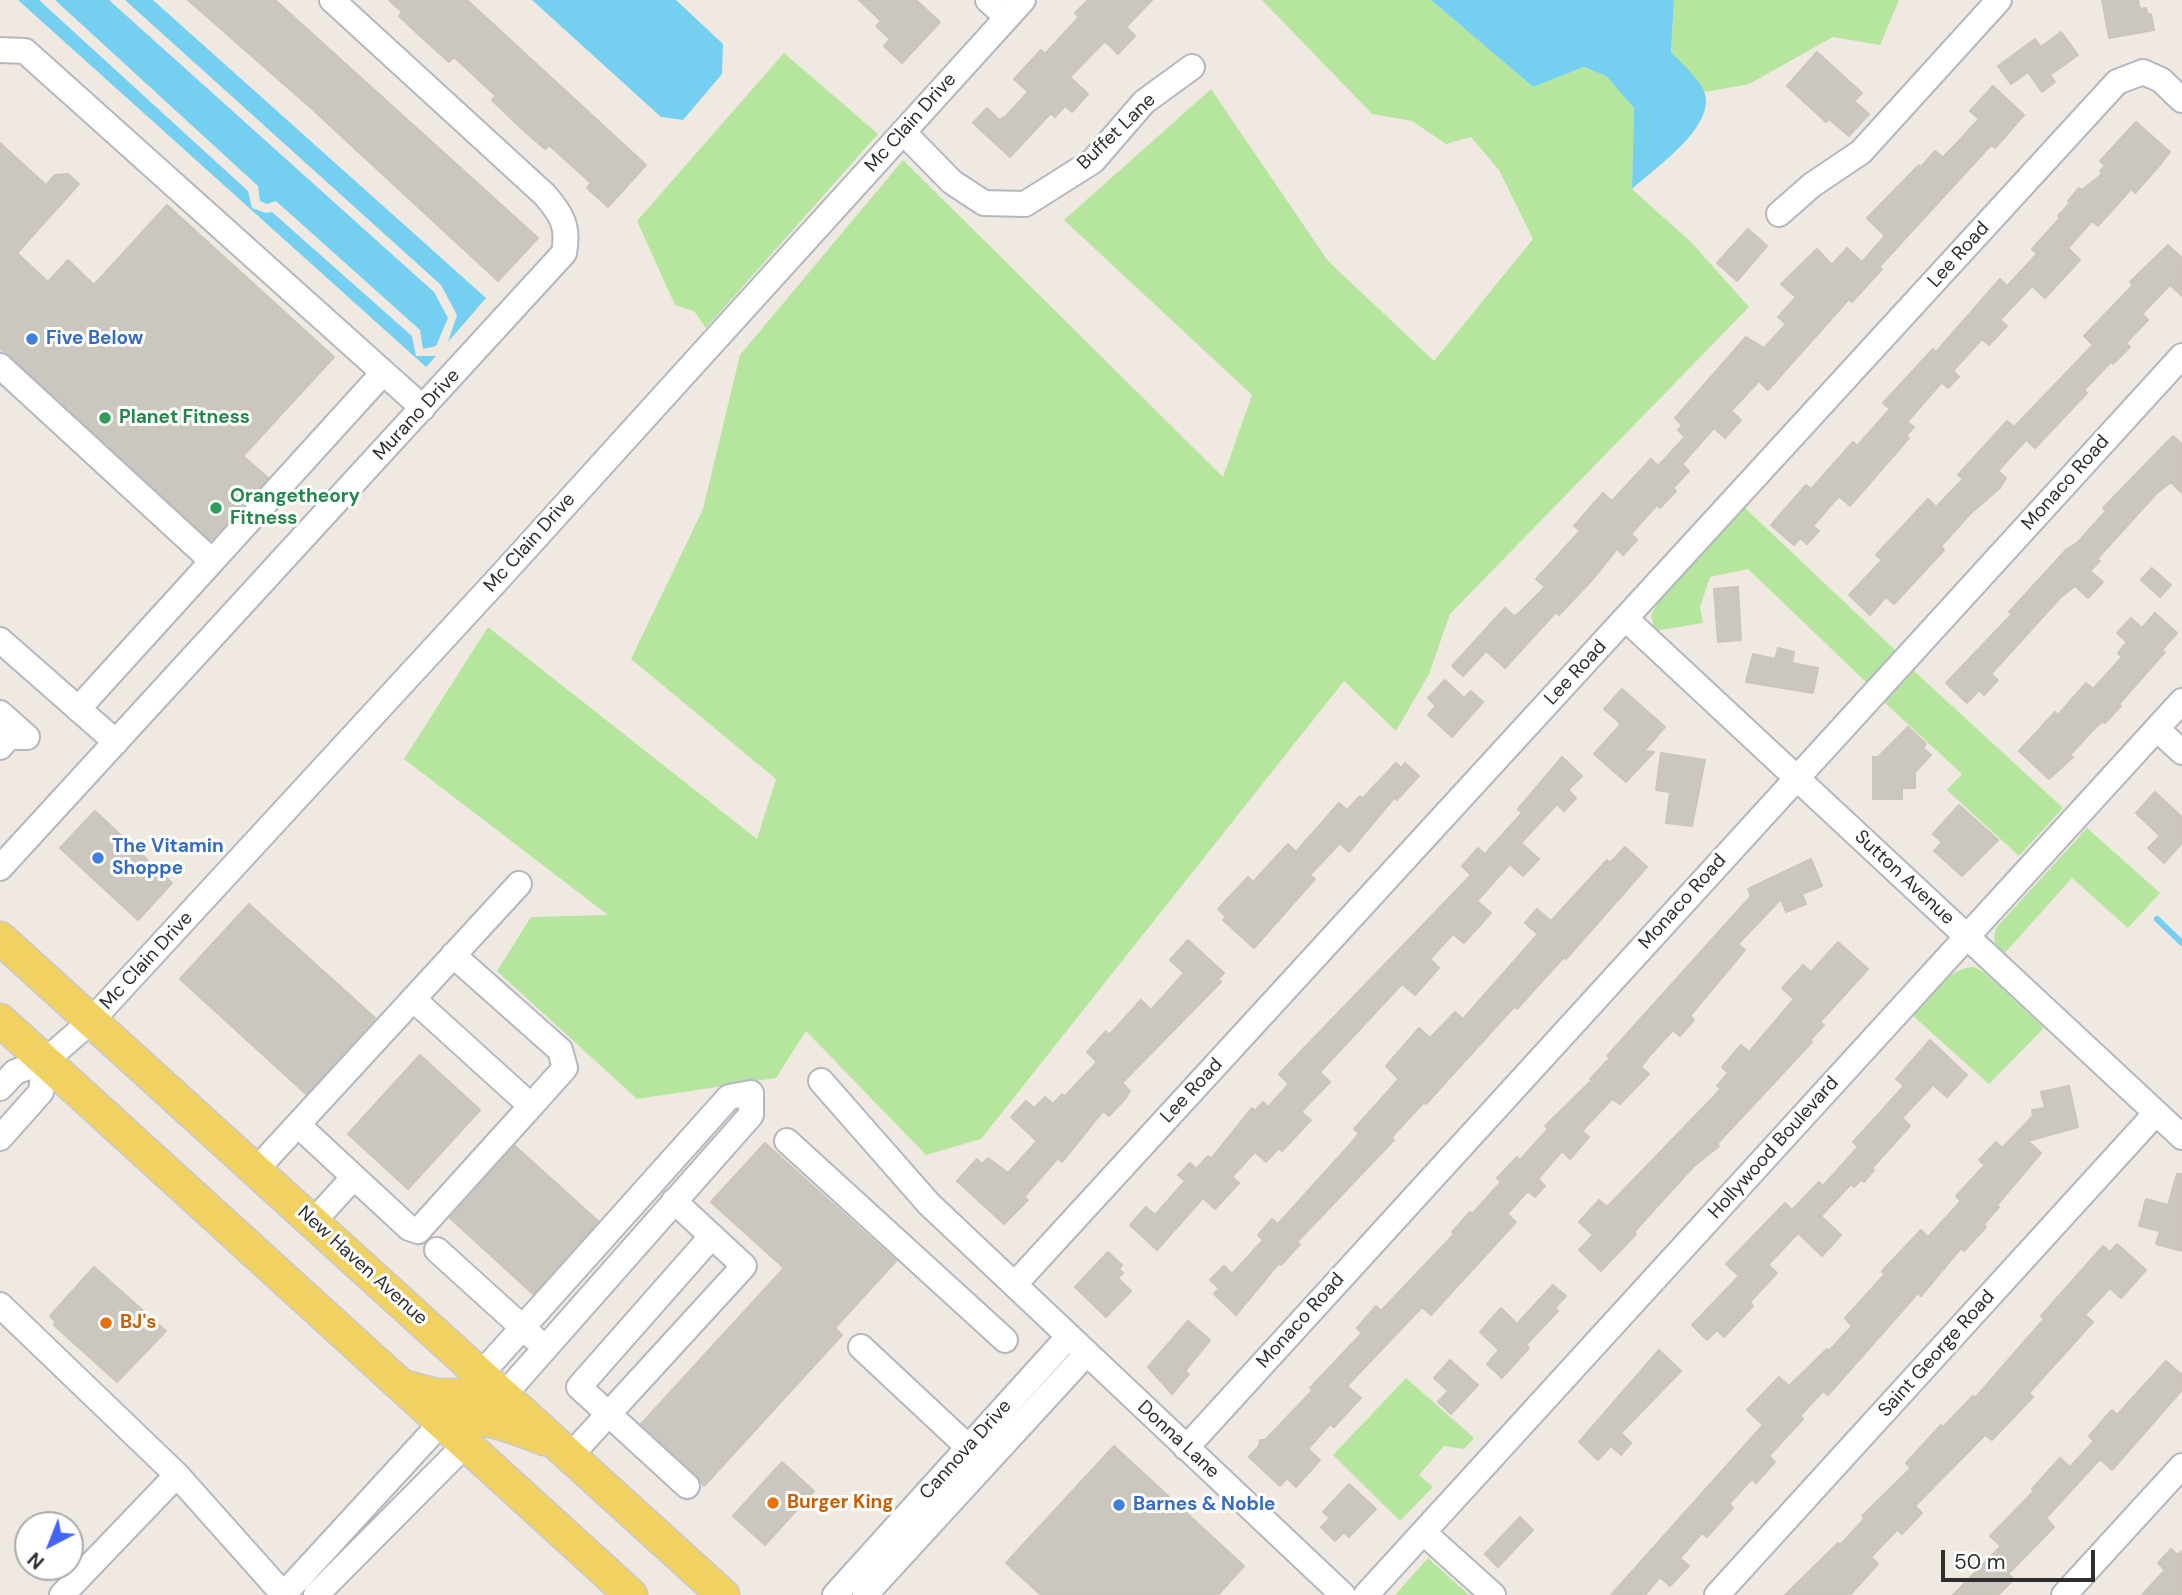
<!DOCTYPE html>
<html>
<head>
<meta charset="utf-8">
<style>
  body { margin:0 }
  #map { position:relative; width:2182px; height:1595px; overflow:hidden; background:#efe9e1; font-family:"DM Sans",sans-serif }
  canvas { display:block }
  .north { position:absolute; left:14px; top:1511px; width:70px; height:70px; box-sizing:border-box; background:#fff; border:2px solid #ababab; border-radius:50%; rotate:222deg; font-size:19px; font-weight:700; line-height:28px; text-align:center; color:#2e2e2e }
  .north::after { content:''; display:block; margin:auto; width:24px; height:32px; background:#4264fb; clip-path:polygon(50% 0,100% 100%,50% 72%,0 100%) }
  .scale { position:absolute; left:1941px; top:1550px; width:154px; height:32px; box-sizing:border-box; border:4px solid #2e2e2e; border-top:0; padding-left:9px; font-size:21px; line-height:24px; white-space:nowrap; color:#2e2e2e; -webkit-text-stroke:5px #fff; paint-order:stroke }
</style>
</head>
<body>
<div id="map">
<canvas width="2182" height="1595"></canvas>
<div class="north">N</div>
<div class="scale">50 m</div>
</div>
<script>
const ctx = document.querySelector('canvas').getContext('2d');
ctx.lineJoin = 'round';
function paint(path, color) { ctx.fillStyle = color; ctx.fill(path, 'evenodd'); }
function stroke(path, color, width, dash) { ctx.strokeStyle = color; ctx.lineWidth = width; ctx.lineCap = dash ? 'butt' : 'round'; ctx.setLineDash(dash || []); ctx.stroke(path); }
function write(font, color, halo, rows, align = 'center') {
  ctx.font = font + ' "DM Sans",sans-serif'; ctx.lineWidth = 6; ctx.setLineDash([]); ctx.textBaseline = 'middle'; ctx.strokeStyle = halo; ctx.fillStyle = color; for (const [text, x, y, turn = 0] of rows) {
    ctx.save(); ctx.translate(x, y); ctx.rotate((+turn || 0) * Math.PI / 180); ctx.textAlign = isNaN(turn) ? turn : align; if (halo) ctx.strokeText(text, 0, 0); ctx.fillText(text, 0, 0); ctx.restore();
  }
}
const green = new Path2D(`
  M1262,0H1431L1533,87L1584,67L1606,76L1634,108L1632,189L1691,242L1749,307L1450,614L1429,674L1396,731L1344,681L981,1139L926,1155L806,1031L776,1078L637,1099L497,971L531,917L608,915L404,759L488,627L757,839L776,779L631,659L703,509L740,355L903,160L1223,477L1252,395L1064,220L1211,89L1328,261L1434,361L1533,239L1499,170L1471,137L1446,144L1412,121L1372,114Z
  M1674,0H1899L1880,45L1833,37L1749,84L1705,92L1671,52Z
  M784,53L878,134L706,328L694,311L675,305L637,221Z
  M1744,507L1895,650L1867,683L1748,569L1710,577L1700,607L1703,623L1655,631L1651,615L1663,594Z
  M1913,670L2063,808L2019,856L1947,790L1962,774L1884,702Z
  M2087,828L2160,893L2128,928L2072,878L2003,955C1994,947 1993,940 1996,928Z
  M1974,967L1984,972L2044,1028L1989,1084L1913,1016C1930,997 1947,968 1974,967Z
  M1406,1378L1474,1438L1464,1449L1444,1446L1419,1475L1433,1487L1400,1521L1333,1455Z
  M1428,1558L1469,1595H1395Z`);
const water = new Path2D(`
  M18,0H39L248,191L252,208L266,213L272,212L412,336L416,356H436L426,367Z
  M55,0H109L434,292L448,318L436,346L423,349L420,330L276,201L267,204L260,201L258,186Z
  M125,0H153L486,298L448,342L457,315L441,285Z
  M532,0H676L723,44L722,74L683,120L661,117Z
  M1431,0H1674L1671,52C1681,63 1702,81 1705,94C1714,128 1655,168 1632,189L1634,108L1606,76L1584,67L1533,87Z`);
const stream = new Path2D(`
  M2157,919L2182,943`);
const building = new Path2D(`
  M188,0H275L538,238L498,281L311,108Z
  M389,0H467L646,165L608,207L587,188L591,183L549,145L545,149L523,130L492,100L496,96L454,57L449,62L420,36L399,16L402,12Z
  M859,0H916L940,22L902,63L884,46L890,39L876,26L881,21Z
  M1088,0H1152L1126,27L1135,36L1118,54L1105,41L1070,77L1088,94L1072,112L1065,106L1055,117L1051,113L1010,157L973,123L987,108L999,120L1006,116L1028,92L1014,79L1041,50L1045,54L1079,17L1075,13Z
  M2102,0H2138L2140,9L2146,8L2148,15L2151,14L2154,30L2109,38Z
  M2061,32L2078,55L2050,75L2055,82L2042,92L2028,72L2011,84L1998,66L2035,39L2041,47Z
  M1817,52L1862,93L1854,101L1869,114L1849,136L1829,119L1826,122L1787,86Z
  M1993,86L2024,115L1995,148L1991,145L1879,267L1882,269L1852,302L1849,299L1768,390L1759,381L1731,411L1741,420L1725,438L1714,428L1682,464L1689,471L1673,488L1676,491L1660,508L1657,505L1631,534L1637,540L1623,555L1617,549L1593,579L1559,615L1556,612L1505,668L1486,651L1463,676L1452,666L1505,608L1514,616L1518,614L1545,587L1536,579L1580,531L1574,526L1603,493L1612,501L1651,459L1658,466L1685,437L1678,430L1682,425L1675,418L1746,337L1764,348L1786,324L1778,317L1796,297L1781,284L1817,249L1832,265L1847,248L1862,262L1885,236L1867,218L1919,165L1921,167L1935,151L1943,157L1956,144L1979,119L1970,111Z
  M2136,122L2170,152L2159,166L2135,193L2131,189L2098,226L2092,221L2068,248L2080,260L2045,298L2032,286L2000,320L2007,326L1989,345L1982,339L1953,371L1959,377L1948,388L1942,382L1907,422L1914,427L1906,436L1909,438L1850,506L1839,496L1813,526L1819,531L1807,544L1800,538L1794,545L1771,525L1806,485L1811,489L1853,442L1857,446L1890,409L1883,403L1933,349L1936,352L2000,279L2007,286L2037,254L2032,249L2060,218L2058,216L2070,203L2068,201L2079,188L2082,190L2102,174L2100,171L2105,166L2100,161Z
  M0,143L46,185L55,175L68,174L79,184L17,253L48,282L68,260L94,285L167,205L334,357L243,456L268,478L211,540L0,349Z
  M1748,229L1767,246L1737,281L1717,263Z
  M2168,245L2182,258V296L2170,285L2142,314L2148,320L2126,343L2130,347L2113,364L2111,362L2084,390L2087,393L2035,448L2026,440L1998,471L2006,478L2000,488L1971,513L1941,546L1944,550L1894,604L1886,597L1870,615L1849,595L1882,560L1876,555L1928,499L1936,507L1963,479L1958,475L2007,421L2014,427L2093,345L2084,336L2133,285L2130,282Z
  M2173,436L2182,444V493L2171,482L2156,494L2097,559L2100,561L2090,571L2103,582L2088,598L2075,586L2060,598L1991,674L1998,680L1984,695L1979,690L1967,703L1946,683L2012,614L2009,612L2066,550L2078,542L2106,511L2103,508Z
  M2152,568L2171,585L2160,597L2141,580Z
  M1738,587L1741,640L1718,642L1714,589Z
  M2155,613L2177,633L2162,650L2165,652L2119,704L2121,706L2105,723L2103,721L2096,727L2070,755L2073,757L2049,779L2019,751L2055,712L2058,715L2086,683L2093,689L2122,657L2118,653L2127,642L2117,633L2131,618L2142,628Z
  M1778,648L1794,652L1792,663L1818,668L1813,693L1746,682L1753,654L1775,659Z
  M1445,680L1464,698L1471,691L1483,702L1452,737L1428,715L1436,706L1428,698Z
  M1622,689L1665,727L1644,751L1654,752L1626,782L1594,754L1621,724L1604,709Z
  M1908,727L1926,744L1923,748L1931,755L1915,772V788H1902V799H1873V757H1878Z
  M1661,753L1705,760L1692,826L1666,823L1670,792L1656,790Z
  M1562,757L1582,776L1568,790L1576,798L1564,811L1557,804L1521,843L1539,859L1523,876L1510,864L1477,901L1491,913L1464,943L1453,934L1430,959L1439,968L1415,995L1402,984L1320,1072L1330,1082L1301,1112L1311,1120L1282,1151L1279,1148L1266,1162L1255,1152L1232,1177L1239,1183L1215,1209L1203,1198L1157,1250L1130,1225L1146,1207L1155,1215L1185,1181L1178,1175L1190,1163L1196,1169L1208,1156L1211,1159L1252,1108L1255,1111L1263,1102L1268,1107L1289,1084L1279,1074L1471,875L1462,866L1478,848L1485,854L1522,813L1518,809Z
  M1396,763L1401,768L1405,763L1419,776L1397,800L1394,798L1349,852L1340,843L1310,875L1315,879L1254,948L1223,920L1226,917L1218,909L1248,877L1253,882L1288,844L1296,852L1339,803L1347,810L1360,796L1362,799Z
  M2155,792L2182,817V843L2164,863L2148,848L2160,836L2136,813Z
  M1959,805L1998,840L1962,876L1934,851L1942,842L1933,834Z
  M95,811L172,883L138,920L60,848Z
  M1625,847L1647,867L1566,959L1564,957L1517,1009L1514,1007L1426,1104L1424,1102L1391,1138L1394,1140L1297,1242L1300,1244L1281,1265L1279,1263L1236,1315L1214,1294L1219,1288L1210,1280L1224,1266L1232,1274L1263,1240L1258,1235L1272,1219L1278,1224L1353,1141L1359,1133L1354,1129L1399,1079L1386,1066L1419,1028L1430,1038L1455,1012L1463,1019L1538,934L1525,923L1537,909L1551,921L1607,860L1610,863Z
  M1811,859L1822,886L1802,894L1806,904L1786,912L1781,899L1738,944L1745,950L1690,1016L1694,1020L1680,1036L1673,1030L1651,1054L1641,1067L1649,1074L1620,1104L1612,1099L1582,1131L1589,1137L1570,1159L1562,1151L1538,1179L1545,1186L1535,1197L1528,1191L1507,1214L1516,1222L1431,1315L1422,1307L1347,1386L1361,1398L1334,1427L1330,1424L1308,1449L1320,1460L1296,1487L1287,1478L1280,1486L1249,1457L1259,1446L1260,1440H1265L1313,1390L1310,1388L1362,1333L1357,1328L1376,1306L1381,1311L1454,1234L1452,1232L1470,1212L1472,1214L1501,1182L1497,1178L1517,1157L1520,1160L1548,1129L1545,1126L1592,1080L1590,1079L1610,1058L1607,1056L1751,896L1748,889Z
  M249,904L375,1018L306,1094L180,979Z
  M1188,940L1224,973L1218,979L1221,982L1122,1083L1130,1091L1125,1099L1109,1116L1103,1111L1062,1162L1058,1158L1024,1197L1028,1200L1004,1224L957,1181L977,1159L982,1164L988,1158L1008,1173L1037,1141L1011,1117L1026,1101L1034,1108L1045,1097L1053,1104L1062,1094L1065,1096L1097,1062L1087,1052L1106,1031L1109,1035L1141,1000L1151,1010L1184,973L1170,960Z
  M1838,942L1868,969L1820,1022L1824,1025L1810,1040L1812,1042L1717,1144L1719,1146L1693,1167L1634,1232L1636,1234L1601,1271L1579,1250L1593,1235L1579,1222L1599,1200L1607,1207L1721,1089L1717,1086L1728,1073L1722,1067L1741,1045L1749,1052L1794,999L1782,988L1803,965L1811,972Z
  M1930,1040L1967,1075L1947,1097L1933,1085L1902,1118L1910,1126L1872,1168L1874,1170L1864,1182L1861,1180L1854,1187L1851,1184L1821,1216L1841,1235L1822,1256L1798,1233L1768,1265L1777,1273L1750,1302L1753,1306L1724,1337L1717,1330L1707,1340L1692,1325L1739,1276L1726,1264L1785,1203L1792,1210L1819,1182L1823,1186L1858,1147L1853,1142L1904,1086L1896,1079Z
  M420,1055L480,1110L408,1189L348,1134Z
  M2069,1086L2078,1127L2028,1141L2041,1153L1997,1205L1999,1207L1984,1224L1986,1227L1964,1251L1961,1248L1921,1296L1918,1293L1828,1395L1823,1391L1800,1416L1803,1419L1769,1456L1775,1462L1756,1483L1752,1479L1729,1504L1733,1508L1707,1537L1702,1533L1680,1558L1689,1566L1670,1586L1660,1577L1645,1595H1611L1763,1425L1747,1410L1779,1377L1789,1386L1827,1349L1829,1351L1852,1326L1845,1318L1885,1274L1882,1271L1921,1230L1928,1237L1961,1201L1956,1196L1985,1165L1979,1160L1996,1142L2002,1148L2033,1116L2032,1110L2045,1108L2041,1092Z
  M765,1143L896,1261L835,1328L842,1335L704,1486L697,1475L641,1424L784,1268L711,1202Z
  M515,1146L598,1221L533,1294L450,1218Z
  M2177,1174H2182V1251L2156,1244L2160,1231L2139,1226L2146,1199L2168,1205Z
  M2117,1244L2146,1270L2121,1298L2110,1288L2085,1315L2093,1322L2029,1393L2033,1397L1992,1440L1985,1435L1915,1506L1922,1513L1902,1534L1897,1530L1871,1557L1878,1564L1850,1595H1785L1838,1543L1840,1545L1865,1518L1862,1516L1911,1468L1906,1463L1941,1425L1943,1427L1973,1396L1975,1398L2044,1319L2041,1316L2103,1246L2110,1252Z
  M1108,1252L1122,1265L1119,1269L1123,1273L1118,1278L1131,1291L1106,1317L1075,1287Z
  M94,1267L166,1331L117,1382L54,1325L55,1321L50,1316Z
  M1553,1285L1566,1296L1555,1308L1558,1311L1526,1345L1529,1348L1502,1378L1487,1364L1499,1350L1480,1332L1501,1308L1517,1324Z
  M1188,1321L1210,1340L1185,1371L1189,1374L1172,1394L1148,1367Z
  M1659,1350L1681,1371L1621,1433L1631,1443L1621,1455L1611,1446L1598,1460L1579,1442Z
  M1450,1360L1478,1385L1451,1414L1438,1402L1448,1391L1434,1378Z
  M2166,1361L2182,1375V1390L2112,1470L2100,1459L2046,1518L2054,1527L2008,1574L2014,1579L1998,1595H1953L2001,1546L1990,1536L2034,1491L2032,1489L2060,1458L2070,1467L2094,1441L2089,1436L2112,1410L2117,1415Z
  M1114,1446L1244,1566L1218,1595H1041L1006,1563Z
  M782,1462L814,1491L765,1545L733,1516Z
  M1349,1484L1376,1509L1349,1537L1344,1532L1335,1541L1321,1527L1330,1518L1323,1512Z
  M1520,1517L1533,1530L1498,1567L1485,1554Z
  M2171,1549L2178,1555L2182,1551V1595H2142L2165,1570L2158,1563Z`);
const minor = new Path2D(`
  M988,0L1007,17
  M0,50L25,51L423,408
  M903,132L952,182L984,203L1025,204L1093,161L1144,102L1192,67
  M1779,214L1812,185L1861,152L1999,0
  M0,366L212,561
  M1626,619L2182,1137
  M0,640L116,742
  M78,709L383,373
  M0,713L27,737
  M2157,729L2182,752
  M0,747L9,737H27
  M0,868L564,253C569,226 562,215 545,195L332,0
  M453,955L560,1050L565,1068L531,1106
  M821,1081L929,1204L1343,1595
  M0,1088L15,1072L45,1061L91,1021L500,577L1023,0
  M298,1125L354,1177L313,1222
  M0,1138L41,1092L45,1061
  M787,1141L1005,1340
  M256,1170L519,884
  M354,1177L409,1228L418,1231L531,1106L413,999
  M437,1250L534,1338
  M1015,1284L2117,82L2143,72L2161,80L2182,100
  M0,1305L177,1475L284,1595
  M861,1347L968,1447
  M481,1374L729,1097L751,1093V1115L504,1395
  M1186,1448L2182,356
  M571,1455L744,1266L674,1201
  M687,1486L579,1387L712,1236
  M1424,1533L1493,1595
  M284,1594L442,1422
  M62,1595L177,1475
  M316,1595L466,1444
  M835,1595L1069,1336
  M865,1595L1087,1353
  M1366,1595L2182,701
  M1717,1595L2156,1113
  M2064,1595L2182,1466`);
const major = new Path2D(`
  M0,938L723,1595
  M0,1020L631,1595
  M406,1387L436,1395H500
  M442,1422C486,1414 504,1424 544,1439`);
const markers = [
  [32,339,7,"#3f7fe0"],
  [105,418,7,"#2e9e5b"],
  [216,508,7,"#2e9e5b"],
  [98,858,7,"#3f7fe0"],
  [106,1323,7,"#e8710a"],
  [773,1503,7,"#e8710a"],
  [1119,1505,7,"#3f7fe0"]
];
const streetNames = [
  ["Mc Clain Drive",911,123,-48],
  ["Buffet Lane",1117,132,-44],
  ["Lee Road",1959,255,-48],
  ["Murano Drive",417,415,-47],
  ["Monaco Road",2066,483,-48],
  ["Mc Clain Drive",530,543,-48],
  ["Lee Road",1576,673,-47],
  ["Sutton Avenue",1904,878,43],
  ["Monaco Road",1683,902,-48],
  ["Mc Clain Drive",147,961,-47],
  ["Lee Road",1192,1091,-47],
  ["Hollywood Boulevard",1774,1148,-48],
  ["New Haven Avenue",362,1266,42],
  ["Monaco Road",1301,1321,-48],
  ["Saint George Road",1937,1354,-48],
  ["Donna Lane",1178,1440,43],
  ["Cannova Drive",966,1450,-48]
];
const shopNames = [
  ["Five Below",46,339],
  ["The Vitamin",112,847],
  ["Shoppe",112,869],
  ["Barnes & Noble",1133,1505]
];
const leisureNames = [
  ["Planet Fitness",119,418],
  ["Orangetheory",230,497],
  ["Fitness",230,519]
];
const foodNames = [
  ["BJ's",120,1323],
  ["Burger King",787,1503]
];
paint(green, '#b6e59e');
paint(water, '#75cff0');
stroke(stream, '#75cff0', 6);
paint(building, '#cbc7bf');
stroke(building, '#cbc5ba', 2);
stroke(minor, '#b4b7c1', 28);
stroke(major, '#c9c9c9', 35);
stroke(minor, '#fff', 24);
stroke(major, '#f2d163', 32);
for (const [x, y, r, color] of markers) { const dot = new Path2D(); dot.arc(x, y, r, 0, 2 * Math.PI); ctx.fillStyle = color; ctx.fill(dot); stroke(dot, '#fff', 2.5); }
write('19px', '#2e2e2e', '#fff', streetNames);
write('bold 19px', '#366cbe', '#fff', shopNames, 'left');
write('bold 19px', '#27864d', '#fff', leisureNames, 'left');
write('bold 19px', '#c56008', '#fff', foodNames, 'left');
</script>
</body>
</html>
